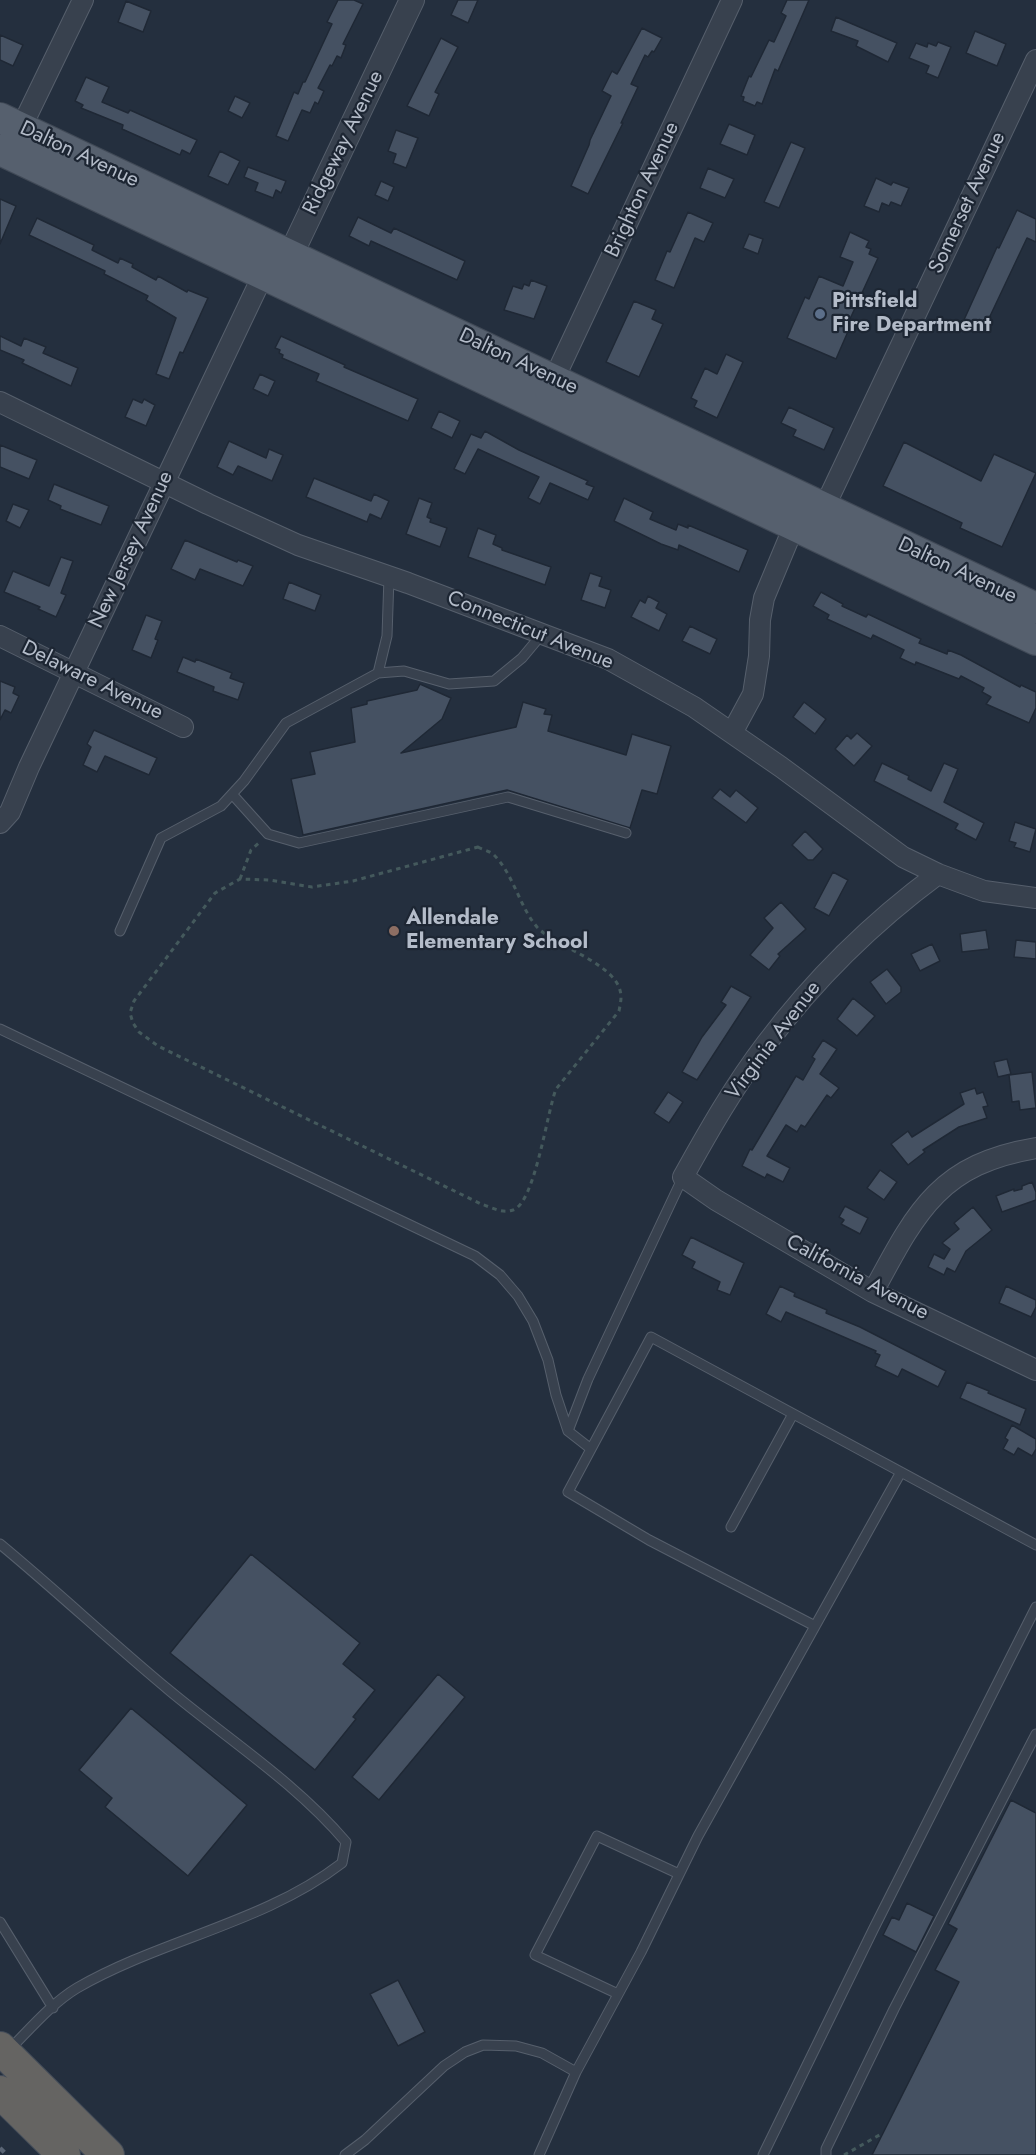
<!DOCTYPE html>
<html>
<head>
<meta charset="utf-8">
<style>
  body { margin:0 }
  canvas { display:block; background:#242f3e }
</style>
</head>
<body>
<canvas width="1036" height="2155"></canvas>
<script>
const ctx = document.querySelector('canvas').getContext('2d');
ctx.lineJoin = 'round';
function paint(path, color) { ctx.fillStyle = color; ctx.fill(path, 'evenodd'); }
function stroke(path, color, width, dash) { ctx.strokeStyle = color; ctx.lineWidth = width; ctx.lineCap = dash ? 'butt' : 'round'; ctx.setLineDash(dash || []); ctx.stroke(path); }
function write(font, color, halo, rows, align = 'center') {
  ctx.font = font + ' Jost,sans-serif'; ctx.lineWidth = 4.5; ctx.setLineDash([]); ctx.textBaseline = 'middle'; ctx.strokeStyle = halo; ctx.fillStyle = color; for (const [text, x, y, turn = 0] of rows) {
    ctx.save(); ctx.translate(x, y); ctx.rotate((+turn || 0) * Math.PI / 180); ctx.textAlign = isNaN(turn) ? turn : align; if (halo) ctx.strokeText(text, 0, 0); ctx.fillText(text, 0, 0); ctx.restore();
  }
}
const building = new Path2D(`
  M338,0H354L363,4L343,44L346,45L341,58L337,56L332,66L330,65L318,88L324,91L318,104L315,102L310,113L302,110L288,141L276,136L294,92L298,94L303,82H305L332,24L327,22Z
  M458,0H478L468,23L451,15Z
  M787,0H809L778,71L775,69L762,104L757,102L755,106L743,101L744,97L741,96L749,76L751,77L769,40L774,42L786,16L781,13Z
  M126,1L151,11L143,32L118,22Z
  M836,17L897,43L888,62L856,46L858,41L831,31Z
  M642,28L662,38L654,52L652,51L648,57L645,55L631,84L638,87L621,123H623L588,194L571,186L589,145L590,140L611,96L602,91L612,71L617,74L620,69Z
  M975,31L1006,44L997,66L966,53Z
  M0,35L23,45L13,66L0,60Z
  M441,38L458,47L435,92L439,94L429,116L407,106Z
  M938,42L951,47L938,78L926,73L929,66L909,58L916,43L927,47L928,43L936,46Z
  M86,77L109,87L102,102L128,113L130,110L197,140L190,154L182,150L180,155L122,129L123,125L81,108L83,105L75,101Z
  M235,96L250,103L242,118L228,111Z
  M729,124L755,135L747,155L720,144Z
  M396,130L418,138L406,168L393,163L396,154L388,151Z
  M791,142L805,148L779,208L764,202Z
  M220,151L240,161L228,185L208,176Z
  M248,167L286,181L281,193L276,190L273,198L255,191L258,183L244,177Z
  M708,168L734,179L725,198L700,188Z
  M876,178L891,185L893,182L909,188L901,206L891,202L889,206L882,203L879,212L864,206Z
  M381,181L394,187L388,201L375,195Z
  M0,199L16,206L0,244Z
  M1017,210L1036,219V242L1027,238L983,331L963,322L997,247L999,248Z
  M688,212L713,223L704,242L695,238L674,288L655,280L667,251L670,252Z
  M358,217L391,233L394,228L465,261L457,280L371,241L369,246L349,236Z
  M37,218L94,245L92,250L118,263L120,258L133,264L132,267L156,280L158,276L187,292L188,290L208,298L183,353L180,352L169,379L156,374L176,318L146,300L148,296L104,274L105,271L29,235Z
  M850,232L869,241L866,247L871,249L869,254L878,258L850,319L853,320L836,359L787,338L805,297L809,299L819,276L843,286L853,262L840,257Z
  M749,234L763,239L758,254L743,248Z
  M531,280L547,286L534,319L504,310L513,286L522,289L524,284L529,286Z
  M634,301L656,310L652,319L663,324L639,377L606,362Z
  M0,336L21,346L24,338L46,347L43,353L78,368L71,386L22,363L24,360L0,350Z
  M281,336L345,365L344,367L418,399L408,421L316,381L319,374L282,358L283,355L279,353L280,350L275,348Z
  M726,354L743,362L717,418L694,407L697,401L691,398L705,368L717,374Z
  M260,374L275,381L268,396L253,389Z
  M133,399L142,403L144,399L155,405L146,426L125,417Z
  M789,407L834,428L824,450L793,436L796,430L781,423Z
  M439,411L460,421L452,438L431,428Z
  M485,431L519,450L588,481L586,484L594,487L588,500L550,483L540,504L528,498L539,477L478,449L465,474L454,469L471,434L481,438Z
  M229,441L266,458L269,449L283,455L272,481L238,466L233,475L217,467Z
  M904,442L981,481L994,454L1036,473L1002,547L960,528L962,523L883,486Z
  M0,445L37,460L29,479L0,467Z
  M314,478L371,501L374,494L389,501L381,519L370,514L367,522L306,497Z
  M54,484L109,506L101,525L60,509L61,506L48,500Z
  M419,498L432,503L427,517L431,519L430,522L447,528L440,547L406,534Z
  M624,498L653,512L650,519L676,530L678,524L688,528V525L748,550L739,572L679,545L678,550L661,544L614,521Z
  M13,504L29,510L20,528L6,521Z
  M478,528L496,535L493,544L502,548V550L551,567L545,585L468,557Z
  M185,540L237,562L238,560L253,566L243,586L200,569L195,580L171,569Z
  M61,557L73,561L61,593L66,595L56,617L38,609L40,607L4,592L13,571L49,586Z
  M590,573L602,577L599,586L611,590L605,608L581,600Z
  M289,582L321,595L315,611L283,599Z
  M821,592L843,604L842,606L866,617L868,614L921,639L919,643L947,654L948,650L961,655L1020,687L1021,685L1036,692V708L1029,723L986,704L991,697L982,692L984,688L961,676L959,679L916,662L915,665L900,658L904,650L873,635L871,639L827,619L829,615L813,606Z
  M648,596L659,602L656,608L667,614L659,631L631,617L640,600L645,603Z
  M146,615L162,621L155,639L158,640L151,658L132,650Z
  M690,626L717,639L710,654L682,641Z
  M183,657L195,662L196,659L232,673L230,678L244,683L238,700L213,691L214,687L177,672Z
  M0,681L15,687L13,693L19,696L11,713L5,710L0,720Z
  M420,684L451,698L442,719L401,753L516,727L523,702L546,709L544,714L552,715L548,731L626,755L632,734L671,746L657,794L642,790L630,828L507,790L303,835L291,779L315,774L310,752L355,742L351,708L367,704V701L417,690Z
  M804,702L826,719L815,734L793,717Z
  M94,730L157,758L149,775L105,756L97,772L83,765L91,747L87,744Z
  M857,733L872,746L854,766L835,749L847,735L851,739Z
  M882,763L909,776L908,779L931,791L944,763L958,769L944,802L984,823L976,840L955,829L958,824L874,781Z
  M720,789L730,797L736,790L758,808L746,823L712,798Z
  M1015,822L1036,829L1030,852L1014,847L1016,843L1009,841Z
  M805,831L823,849L813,860H808L792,845Z
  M833,872L848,880L829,916L814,908Z
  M781,902L806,929L778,954L780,956L769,970L750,955L773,928L764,918Z
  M986,930L989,949L962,952L960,934Z
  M1016,940L1036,942V959L1014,957Z
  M932,944L940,961L920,971L911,954Z
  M887,969L901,987V992L886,1004L870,982Z
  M731,986L751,997L697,1080L682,1072L702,1037L726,1005L721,1002Z
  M853,998L875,1016L857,1036L837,1019Z
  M823,1040L837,1049L820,1074L839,1088L831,1098L827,1095L805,1127L801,1125L797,1132L786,1125L767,1156L790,1168L783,1182L767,1174L765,1178L742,1166L750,1149L752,1150L796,1076L803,1080L815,1059L812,1057Z
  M1007,1059L1011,1074L998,1077L994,1062Z
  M1032,1072L1036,1108L1020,1110L1019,1101L1012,1102L1009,1075Z
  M975,1088L977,1094L983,1092L988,1106L983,1107L987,1118L959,1127L923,1150L925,1152L908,1165L891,1144L908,1131L912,1137L964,1104L960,1093Z
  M668,1092L683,1102L669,1123L654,1113Z
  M880,1170L897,1182L884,1200L867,1188Z
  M1032,1182L1036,1192V1200L1002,1212L996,1196L1014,1189V1191L1022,1189V1186Z
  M845,1206L868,1218L860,1234L841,1224L844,1220L839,1217Z
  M973,1207L992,1230L966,1251L955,1272L947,1268L944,1275L928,1267L934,1254L944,1259L950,1249L942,1243L959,1229L954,1223Z
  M691,1237L744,1263L730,1295L717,1290L720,1282L692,1268L695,1262L682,1255Z
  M780,1286L795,1293L794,1296L827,1310L826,1313L860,1327L946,1371L938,1387L902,1369L898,1377L875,1366L880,1355L875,1353L876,1351L786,1312L781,1322L766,1314Z
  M1006,1286L1036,1300V1307L1031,1317L999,1303Z
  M967,1382L989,1391L988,1393L1026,1409L1020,1425L960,1398Z
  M1012,1425L1036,1439V1449L1032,1456L1018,1448L1014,1455L1003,1449L1008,1440L1005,1438Z
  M251,1554L360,1643L343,1664L375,1690L353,1717L356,1719L315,1770L170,1653Z
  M438,1674L465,1697L379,1800L352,1777Z
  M131,1708L247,1805L188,1876L105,1807L112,1798L79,1770Z
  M1011,1800L1036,1813V2155H872L959,1982L935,1970L957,1929L948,1924Z
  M907,1903L934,1916L916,1952L883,1935L892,1917L899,1920Z
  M398,1980L425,2032L398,2046L370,1994Z`);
const path = new Path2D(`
  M478,847C483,850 490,851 494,855C514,875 519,906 537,927C556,948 621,964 621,997C621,1001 620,1006 619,1011L556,1089C547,1112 535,1203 513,1210C502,1214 491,1207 481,1204L158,1046L139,1032L133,1023L130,1013L134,1001L215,893L240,879L269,880L312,887L353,881Z
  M240,879L251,850L260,842
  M844,2155L883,2133`);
const service = new Path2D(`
  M378,673L404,671L449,684L494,681L522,658L542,634
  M232,794L268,834L299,843L508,797L626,833
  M120,931L161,838L221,806L244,781L286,723L378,673L387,636L389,577
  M0,1029L475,1256L500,1275L518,1296L533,1321L548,1360L556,1395L568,1431L591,1449
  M568,1431L588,1379L683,1177
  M731,1527L793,1414
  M0,1544C58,1592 112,1643 170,1691C229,1740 296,1783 346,1842L342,1863C264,1923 162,1939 77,1988C52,2003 30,2029 9,2050
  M815,1626L649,1540L568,1492L651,1337L1036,1545
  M0,1922L53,2008
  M618,1994L535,1955L597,1836L679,1874
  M345,2155L365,2140L444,2066L465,2052L483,2045L516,2046L542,2053L576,2072
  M539,2155L576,2072L641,1952L698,1836L901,1472
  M763,2155L874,1928L1036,1607
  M826,2155V2149L894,2009L1036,1734`);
const minor = new Path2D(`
  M21,128L83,0
  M554,379L732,0
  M0,402L208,504L298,545L408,583L608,659L694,707L781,767L903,857L938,874L984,891L1036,898
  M824,508L1036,60
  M0,636L183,727
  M732,733L753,694L759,656L760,620L764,598L794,526
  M0,823L10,812L29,767L263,275
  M938,874C873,922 814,980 766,1044C734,1086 708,1132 683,1177L716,1200L873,1292L1036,1370
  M873,1292C916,1212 939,1164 1036,1148`);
const tertiary = new Path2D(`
  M276,266L291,254L412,0`);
const primary = new Path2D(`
  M0,118L1036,608
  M0,150L1036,640`);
const trunk = new Path2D(`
  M0,2048L108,2155
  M0,2092L64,2155`);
const rail = new Path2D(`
  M0,2148L7,2155`);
const markers = [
  [820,314,6,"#5c6f8a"],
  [394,931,6,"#8d6e63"]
];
const streetNames = [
  ["Ridgeway Avenue",344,143,-64],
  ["Dalton Avenue",79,155,25],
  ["Brighton Avenue",643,190,-65],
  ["Somerset Avenue",968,203,-65],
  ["Dalton Avenue",518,362,25],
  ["New Jersey Avenue",132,550,-65],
  ["Dalton Avenue",957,571,25],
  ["Connecticut Avenue",530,631,22],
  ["Delaware Avenue",92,681,26],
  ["Virginia Avenue",774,1041,-53],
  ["California Avenue",857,1278,28]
];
const poiNames = [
  ["Pittsfield",832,302],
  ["Fire Department",832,326],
  ["Allendale",406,919],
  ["Elementary School",406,943]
];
paint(building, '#455162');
stroke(building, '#1f2835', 1.5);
stroke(service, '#565f6c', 11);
stroke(minor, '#565f6c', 22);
stroke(tertiary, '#565f6c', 26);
stroke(primary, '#414a57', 32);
stroke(trunk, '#434c59', 34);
stroke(path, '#44595c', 3, [4.5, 4.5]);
stroke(service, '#38414e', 9);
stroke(minor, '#38414e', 20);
stroke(tertiary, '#38414e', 24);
stroke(primary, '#56606e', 30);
stroke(trunk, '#656462', 32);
stroke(rail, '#5a6575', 4.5, [6, 6]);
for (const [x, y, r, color] of markers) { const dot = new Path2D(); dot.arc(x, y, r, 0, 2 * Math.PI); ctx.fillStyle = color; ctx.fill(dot); stroke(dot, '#1d2633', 2); }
write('21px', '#b4bcc9', '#1d2633', streetNames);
write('bold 21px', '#b4bcc9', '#1d2633', poiNames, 'left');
</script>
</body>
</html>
